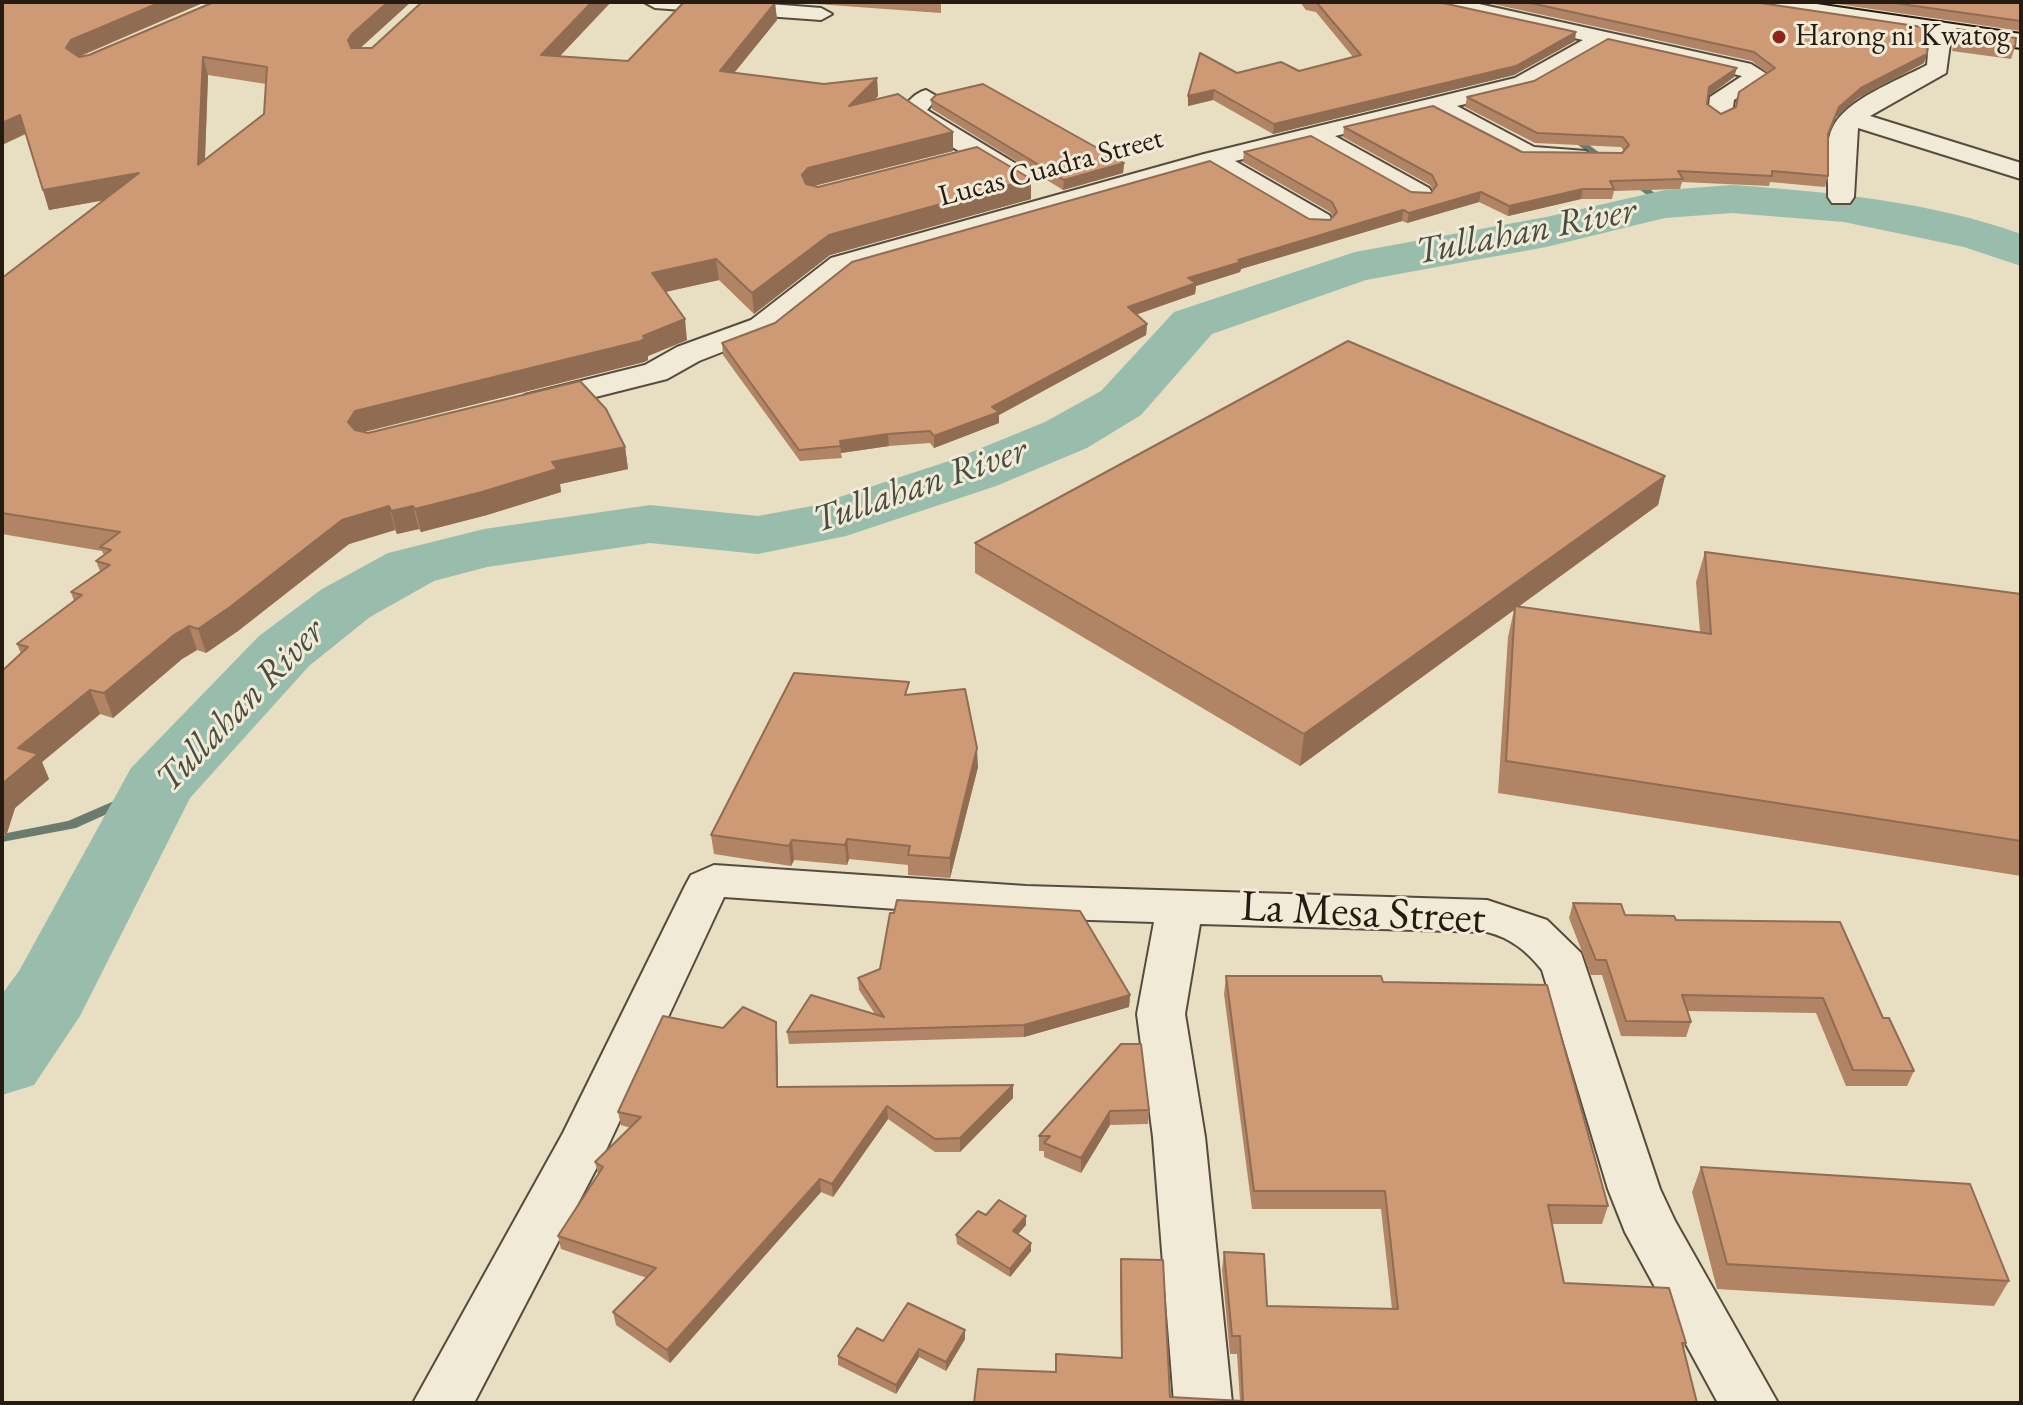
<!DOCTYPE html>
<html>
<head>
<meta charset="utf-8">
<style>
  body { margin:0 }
  #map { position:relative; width:2023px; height:1405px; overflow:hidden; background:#e8dec1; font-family:"EB Garamond",serif }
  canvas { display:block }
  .frame { position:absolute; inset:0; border:4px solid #261b13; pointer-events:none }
</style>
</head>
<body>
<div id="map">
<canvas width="2023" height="1405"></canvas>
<div class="frame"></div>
</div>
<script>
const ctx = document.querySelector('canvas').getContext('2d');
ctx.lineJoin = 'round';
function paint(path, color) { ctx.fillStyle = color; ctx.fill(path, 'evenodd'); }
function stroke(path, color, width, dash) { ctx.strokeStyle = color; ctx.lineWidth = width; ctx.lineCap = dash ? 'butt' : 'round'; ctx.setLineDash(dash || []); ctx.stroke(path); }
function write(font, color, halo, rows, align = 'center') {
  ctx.font = font + ' "EB Garamond",serif'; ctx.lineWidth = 6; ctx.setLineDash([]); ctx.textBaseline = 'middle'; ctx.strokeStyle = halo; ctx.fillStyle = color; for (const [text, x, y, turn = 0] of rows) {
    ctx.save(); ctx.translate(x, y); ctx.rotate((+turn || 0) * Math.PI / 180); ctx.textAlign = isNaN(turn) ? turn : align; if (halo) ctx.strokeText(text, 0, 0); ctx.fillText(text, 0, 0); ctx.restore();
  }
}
const stream = new Path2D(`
  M1571,136H1577L1612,162L1605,164L1571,140Z
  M1632,180H1638L1669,204L1662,206L1632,184Z
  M158,782L162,783L164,786L162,789L76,828L2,842V834L68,821Z`);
const river = new Path2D(`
  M1732,185C1829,192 1929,201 2021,234V266L1964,247L1844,222L1732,213L1665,218L1546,247L1366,280L1212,334L1141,415L1087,448L996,486L846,536L758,554L650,543L487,567L434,581L370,617L309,666L190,798L80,1016L34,1085L2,1095V994L19,971L131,768L259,636L322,589L388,553L484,529L650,505L758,516L812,506L952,460L1045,422L1101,391L1174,312L1355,252L1546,217L1665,190Z`);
const street = new Path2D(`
  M644,2H744L821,8L832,14L821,20L655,8Z
  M1430,2H1470L1751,64L1770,76L1734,100L1732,114L1720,121L1708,114L1710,97L1742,76L1606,45L1531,88L1457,106L1534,147L1586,151L1590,156L1586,161L1520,159L1432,113L1335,136L1429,188L1433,194L1429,200H1411L1310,143L1235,161L1329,215L1333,221L1329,227H1309L1210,168L851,270L773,332L699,361L667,379L536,412L525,409L520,402L525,395L645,365L677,347L751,320L831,258L1204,154L1515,78L1583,40L1433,7Z
  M1941,22L1952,29L1946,73L1870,116L2021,163V179L1858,128L1854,197L1850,203H1832L1828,197C1829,178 1824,146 1832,129C1844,100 1897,81 1927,65L1930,29Z
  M926,90L938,97L927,110L1028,171L1032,177L1028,183H1010L906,118L901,111C908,101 915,93 926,90Z
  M714,865L1026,886L1487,900L1547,920L1581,953L1660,1189L1675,1221L1778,1403H1718L1625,1232L1608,1189L1542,970C1527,951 1511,938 1487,932L1200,924L1185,1014L1205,1137L1232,1403H1174L1153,1137L1137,1014L1154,922L1026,918L724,897L607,1148L474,1403H413L563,1133L685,886L691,875Z`);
const secondary = new Path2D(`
  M1742,2H1803L2021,34V48L1754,9Z`);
const wall = new Path2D(`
  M2,2H205L79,57L372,48L611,2L559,57L628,61L775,3L777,20L734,73L824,84L877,78L878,96L874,100L953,132V151L814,186L1031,199L830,255L754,314L719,280L666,292L687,340L648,356V360L644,362L363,432L625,447L628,469L560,484L561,492L487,515L421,532L419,529L397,534L395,530L349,544L238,631L206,653L197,650L182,659L113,718L100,714L42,762L49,779L15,808L6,836L2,835V671L21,654L17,644L74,601L71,592L100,571L96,561L104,555L102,551L2,534V278L103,200L49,210L26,134L2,145ZM208,75L266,84L264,114L205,160Z
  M788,2H941V13Z
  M1300,2H1438L1575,41L1514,75L1273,134L1213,100L1188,106V96L1237,73L1299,71L1353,57L1316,12L1306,10Z
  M1484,2H1754L1924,63L1858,98L1836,117L1828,136V176L1825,187L1770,182L1769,186L1682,182L1680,189L1614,191L1612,199H1581L1508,216L1479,202L1407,223L1402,221L1241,269L1240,272L1196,286L1195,294L1136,314L1147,324L1146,335L999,415V423L934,448L930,443L889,446L841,453L842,458L800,461L723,355L722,343L1309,219L1330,220L1333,217L1330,212L1243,162L1244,152L1411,192L1431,193L1433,190L1430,185L1343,137L1344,127L1522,152L1622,153L1624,151L1621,147L1535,143L1465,107L1467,97L1734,77L1708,96L1707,104L1721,114L1736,107L1767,73L1752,61Z
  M1824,2H2021V31Z
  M1957,29L2015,47L2011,59L1952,51Z
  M931,100L1124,163L1123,173L1063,190L932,109Z
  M1665,476L1658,505L1518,607L1700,632L1696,582L1705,552L2021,594V876L1498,793L1508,637L1514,610L1300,766L975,573V543Z
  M910,694L978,767L950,878L908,875V865L849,859L847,865L794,860L791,866L714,854L711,835Z
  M1573,903L1625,915L1676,920L1883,1018L1914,1071L1907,1086H1846L1816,1013L1687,1011L1691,1022L1686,1037L1621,1036L1602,975H1591L1569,918Z
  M1226,976L1383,982L1608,1206L1602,1224H1552L1564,1283L1686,1343L1683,1350L1697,1403H974L1056,1372L1121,1358L1120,1277L1121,1259L1170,1397L1240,1401L1237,1354H1230L1222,1270L1224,1252L1267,1306L1392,1309L1381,1209H1252L1224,994Z
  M858,978L1130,995L1129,1007L1024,1037L789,1044L787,1032L875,1014L859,990Z
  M776,1022L777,1035L778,1087L1013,1098L960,1152H935L888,1119L833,1197L821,1192L670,1363L616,1325L613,1312L647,1278L561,1249L558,1236L598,1174L595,1162L631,1128L621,1125L618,1112L723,1028Z
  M1121,1044L1149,1110L1148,1124L1110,1125L1081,1173L1044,1157V1151H1039V1136Z
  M1701,1167L2009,1281L1994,1306L1717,1289L1692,1192Z
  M986,1215L1026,1225L1018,1234L1031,1251L1010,1277L957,1244L956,1235Z
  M965,1339L946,1371L919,1357L896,1394L838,1365V1356L883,1341Z`);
const shadedWall = new Path2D(`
  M161,2H205L77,57L66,48L71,40Z
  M388,2H411L356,52L352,57L348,40L352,34Z
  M592,2H611L544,73L541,55Z
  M775,3L777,20L721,89L720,71Z
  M1576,32L1575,41L1514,75L1273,134L1274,124Z
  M1927,54L1924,63L1858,98L1836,117L1825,144L1839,107L1861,88Z
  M203,57L208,75L204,184L198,165Z
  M1737,68L1734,77L1707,97L1709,87Z
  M877,78L878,96L850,124L849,106Z
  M1214,90L1213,100L1188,106V96Z
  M20,115L26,133L2,145V123Z
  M953,132V151L809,187L804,194L802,175L808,168Z
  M1124,163L1123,173L1063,190L1064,180Z
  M139,173L145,193L49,210L43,190Z
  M1031,179V199L830,255L754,314L752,293L829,235Z
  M1583,189L1581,199L1508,216L1509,206Z
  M1481,192L1479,202L1407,223L1409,213Z
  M1403,210L1402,221L1241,269L1240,272L1196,286L1195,294L1127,318L1128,307L1188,278L1238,260Z
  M716,259L719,280L655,294L652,273Z
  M685,319L687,340L648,356V360L644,362L360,433L354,445L348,422L355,411L643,336Z
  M1147,324L1146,335L999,415V423L934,448V436L992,407Z
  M888,434L889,446L841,453L840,441Z
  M625,447L628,469L560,484L561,492L487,515L421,532L415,509L552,462Z
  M1665,476L1658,505L1300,766L1304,734Z
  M389,506L395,530L349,544L238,631L206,653L198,629L342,520Z
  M413,506L419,529L397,534L391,511Z
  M189,626L197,650L182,659L113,718L104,693L174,635Z
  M90,690L100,714L42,762L49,779L15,808L6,836L2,827V787L18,748Z
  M977,748L978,767L950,878V858Z
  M847,839L849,859L847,865L845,845Z
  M792,840L794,860L791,866L789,846Z
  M1130,995L1129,1007L1024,1037V1025Z
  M776,1022L777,1035L778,1100L777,1087Z
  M1013,1085V1098L960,1152V1138Z
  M887,1106L888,1119L833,1197L832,1184Z
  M1110,1111V1125L1081,1173V1158Z
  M820,1179L821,1192L670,1363L667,1350Z
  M1026,1216V1225L1013,1240V1231Z
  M1031,1243V1251L1010,1277V1269Z
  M965,1330V1339L946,1371V1362Z
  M919,1349V1357L896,1394V1385Z`);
const building = new Path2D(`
  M2,2H161L71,40L66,48L79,57L89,55L214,2H388L352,34L348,40L351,48H372L422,2H592L541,55L628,61L684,2L775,3L720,71L824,84L877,78L849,106L898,94L953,132L808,168L802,175L806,184L818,187L977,147L1031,179L829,235L752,293L716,259L652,273L685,319L643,336L645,338L641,341L355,411L348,422L355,430L368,433L580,381L606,409L625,447L552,462L557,469L482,492L415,509L413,506L391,511L389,506L342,520L230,607L198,629L189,626L174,635L104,693L90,690L18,748L38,754L3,783L2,787V671L28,647L17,644L82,595L71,592L110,565L96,561L111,550L100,547L120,532L2,513V278L139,173L43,190L20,115L2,123ZM203,57L267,67L264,114L198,165Z
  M1313,2H1438L1576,32L1516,66L1274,124L1214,90L1188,96L1200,53L1237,73L1281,62L1299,71L1361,55L1317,3Z
  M1526,2H1754L1929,28L1927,54L1861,88L1839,107L1828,134V176L1772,171V176L1678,171L1683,179L1610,181L1614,189H1583L1509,206L1481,192L1409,213L1403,210L1238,260L1241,262L1188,278L1196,283L1128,307L1147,324L992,407L999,412L934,436L930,431L888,434L840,441L841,446L799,450L722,343L775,323L852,262L1210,161L1309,219L1330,220L1337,212L1332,202L1244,152L1311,136L1411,192L1431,193L1437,185L1432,175L1344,127L1433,106L1522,152L1622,153L1629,145L1623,137L1537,133L1467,97L1534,81L1608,39L1737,68L1709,87L1707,104L1721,114L1736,107L1739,92L1775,68L1754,52Z
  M1887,2H2021V21Z
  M1957,29L2016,38L2015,47L1956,39Z
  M983,84L1124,163L1064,180L931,100L936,95Z
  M1348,341L1665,476L1304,734L975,543Z
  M1705,552L2021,594V841L1506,761L1515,606L1711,634Z
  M794,673L909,682L905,695L965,689L977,748L950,858L908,855L910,846L847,839L845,845L792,840L789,846L711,835Z
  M897,900L1080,911L1130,995L1024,1025L787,1032L811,995L884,1017L858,978L880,969L890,913H894Z
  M1573,903L1621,904L1625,915L1674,916L1676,920L1840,922L1883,1018H1889L1914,1071L1853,1070L1823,998L1682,995L1691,1022L1626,1021L1606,960H1596Z
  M1226,976H1381L1383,982L1547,985L1608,1206L1548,1205L1564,1283L1669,1288L1686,1343H1682L1697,1403H974L978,1369L1056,1372V1354L1122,1358L1121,1259L1163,1260L1170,1397L1243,1401L1240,1336H1232L1224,1252L1264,1254L1267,1306L1398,1309L1385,1191H1254Z
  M743,1007L776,1022L777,1087L1013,1085L960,1138L935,1139L887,1106L832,1184L820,1179L667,1350L613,1312L656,1268L558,1236L603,1167L595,1162L641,1117L618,1112L663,1016L723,1028Z
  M1121,1044H1141L1149,1110L1110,1111L1081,1158L1044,1143L1050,1136H1039Z
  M1701,1167L1970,1184L2009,1281L1727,1264Z
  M999,1200L1026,1216L1013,1231L1031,1243L1010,1269L956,1235L978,1211L986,1215Z
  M908,1303L965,1330L946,1362L919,1349L896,1385L838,1356L857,1328L883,1341Z`);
const markers = [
  [1779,37,8,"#8f2418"]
];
const farPoinames = [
  ["Harong ni Kwatog",1795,37]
];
const farStreetnames = [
  ["Lucas Cuadra Street",1051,168,-15]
];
const waterNames = [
  ["Tullahan River",1526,232,-11],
  ["Tullahan River",920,486,-19],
  ["Tullahan River",241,706,-46]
];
const nearStreetnames = [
  ["La Mesa Street",1363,914,3]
];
paint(stream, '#6a7c6f');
paint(river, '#98bdad');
stroke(street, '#564c3e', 4);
stroke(secondary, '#261b13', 4);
paint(street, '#f0ead7');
paint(secondary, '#f0ead7');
paint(wall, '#b18465');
paint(shadedWall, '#906c52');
paint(building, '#ce9a75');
stroke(building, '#906c52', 2);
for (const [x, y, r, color] of markers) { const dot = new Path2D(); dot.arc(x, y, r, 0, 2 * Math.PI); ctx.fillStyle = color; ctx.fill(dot); stroke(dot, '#f0ead7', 3); }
write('30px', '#261b13', '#f0ead7', farPoinames, 'left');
write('30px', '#261b13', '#f0ead7', farStreetnames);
write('italic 38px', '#484c41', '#f0ead7', waterNames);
write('44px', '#261b13', '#f0ead7', nearStreetnames);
</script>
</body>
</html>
